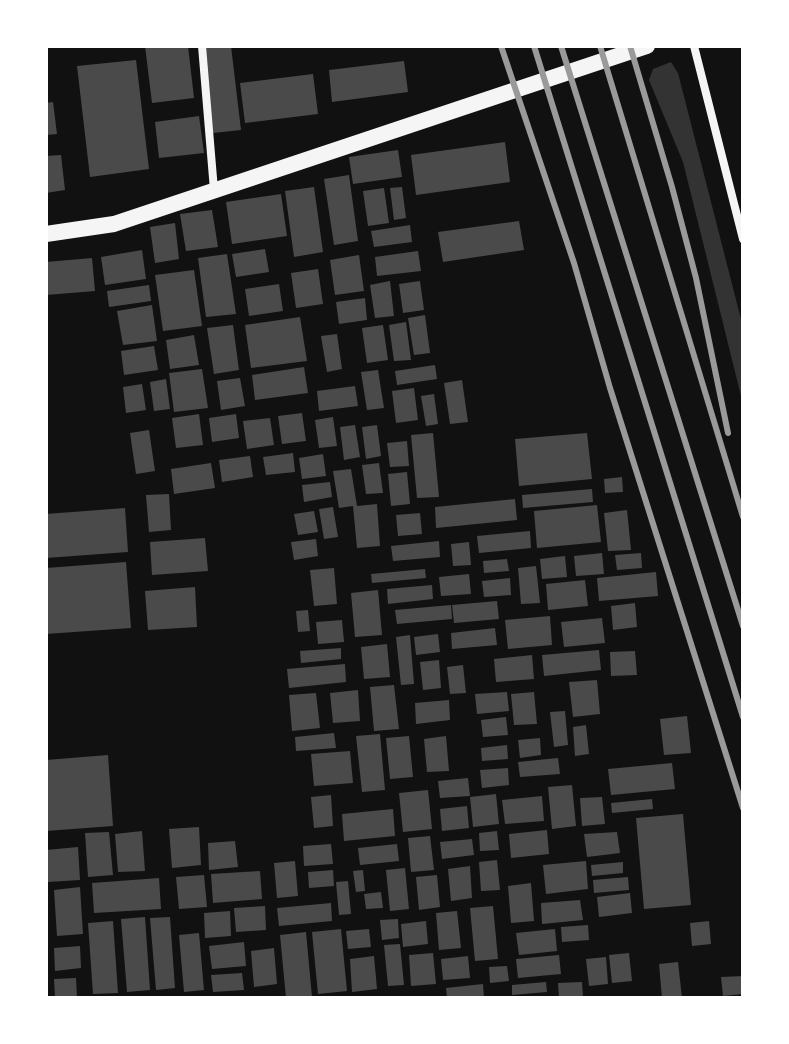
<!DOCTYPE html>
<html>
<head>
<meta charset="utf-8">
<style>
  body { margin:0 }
  #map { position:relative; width:789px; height:1044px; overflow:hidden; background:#111; font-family:"Open Sans",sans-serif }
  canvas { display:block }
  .frame { position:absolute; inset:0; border:48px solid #fff; pointer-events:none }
</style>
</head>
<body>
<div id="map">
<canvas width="789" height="1044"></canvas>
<div class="frame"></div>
</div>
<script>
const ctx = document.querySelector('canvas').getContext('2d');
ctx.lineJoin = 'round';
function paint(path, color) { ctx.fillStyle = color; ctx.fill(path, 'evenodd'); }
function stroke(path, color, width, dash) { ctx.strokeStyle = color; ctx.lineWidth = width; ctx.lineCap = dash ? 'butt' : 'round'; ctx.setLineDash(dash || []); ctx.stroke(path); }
const water = new Path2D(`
  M671,62L678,73L743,327V404L683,162L649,80L653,69Z`);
const building = new Path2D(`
  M145,46H188L194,98L152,103Z
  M203,46H231L241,130L213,133Z
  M136,60L149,169L90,177L77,66Z
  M404,61L408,92L332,102L329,70Z
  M313,74L318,114L245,123L240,83Z
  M53,102L57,134L46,135V103Z
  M199,116L204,153L159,158L155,122Z
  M505,142L510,182L416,195L411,155Z
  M398,150L402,177L353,184L349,157Z
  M61,155L65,190L46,193V156Z
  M349,175L358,241L334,245L324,179Z
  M314,187L323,252L294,257L285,191Z
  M402,187L406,218L394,220L390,188Z
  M384,188L389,223L368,226L363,191Z
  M281,194L287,236L232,244L226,202Z
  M212,210L218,247L186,251L180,214Z
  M519,221L524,250L443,262L438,232Z
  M175,223L179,259L155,263L150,227Z
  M410,225L412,242L374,247L371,231Z
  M265,249L269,272L236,277L232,254Z
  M142,250L146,279L105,285L101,257Z
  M418,251L421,271L377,276L375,257Z
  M227,254L236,314L206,317L198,258Z
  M359,255L364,291L335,295L330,260Z
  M92,258L95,291L46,295V262Z
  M318,269L323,304L296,308L291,273Z
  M194,270L202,326L163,331L155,275Z
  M390,281L394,316L375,318L370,285Z
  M420,281L424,310L403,313L399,284Z
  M279,284L283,311L249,316L245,289Z
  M149,285L151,301L109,307L107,291Z
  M365,298L367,320L339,324L336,302Z
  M152,305L157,341L123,345L117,311Z
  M425,315L430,353L414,355L408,318Z
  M300,317L307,361L251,368L245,325Z
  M406,322L411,360L394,361L389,325Z
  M233,325L239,370L214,374L207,328Z
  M383,325L388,360L367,363L362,328Z
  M337,334L342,369L327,372L321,336Z
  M194,335L199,365L170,369L166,340Z
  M154,346L158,370L124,375L121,351Z
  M435,365L437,379L397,385L395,371Z
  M304,367L308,393L255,400L252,375Z
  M202,369L208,408L174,412L169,373Z
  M378,370L384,408L367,410L361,372Z
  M240,378L245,406L221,410L217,381Z
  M166,379L170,409L154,411L150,382Z
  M462,380L468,422L450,424L444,383Z
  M142,384L146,410L126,413L123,387Z
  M355,386L358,406L319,411L317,391Z
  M414,388L418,420L396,423L392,391Z
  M434,394L438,424L426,426L421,396Z
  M302,413L306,441L282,444L278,416Z
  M199,414L203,445L176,448L172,418Z
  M236,414L239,438L212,442L209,418Z
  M333,417L337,446L319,448L315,420Z
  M270,418L274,445L247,449L243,421Z
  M355,425L360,457L344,460L340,427Z
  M377,425L381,456L366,459L362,427Z
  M149,430L155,471L136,474L130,433Z
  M433,433L439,497L417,498L411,435Z
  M587,433L592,479L519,486L515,439Z
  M407,441L409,466L390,467L387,443Z
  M293,453L295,472L266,475L263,457Z
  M323,454L326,476L302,479L299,458Z
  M250,456L253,477L222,482L219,460Z
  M211,463L215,488L174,494L171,469Z
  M379,463L383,493L366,494L362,465Z
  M351,469L357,506L377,504L380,546L357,548L353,506L339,508L333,471Z
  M407,472L410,504L391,506L388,474Z
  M622,477L623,492L605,493L604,479Z
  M330,482L332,497L304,502L302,485Z
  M592,489L593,502L523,508L522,495Z
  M169,494L171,530L149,532L146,495Z
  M515,499L517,520L436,528L435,507Z
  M597,505L601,542L537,548L534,511Z
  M333,507L338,537L324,539L319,509Z
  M125,508L128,552L46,558V514Z
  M627,510L631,550L608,551L604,513Z
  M314,511L318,532L298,535L294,514Z
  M420,513L422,534L398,536L396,515Z
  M530,531L531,548L479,553L477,536Z
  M205,538L208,571L152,575L150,542Z
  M316,539L318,556L294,560L291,542Z
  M439,541L440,557L393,561L391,546Z
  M469,542L471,565L453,566L451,544Z
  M602,553L604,574L576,576L574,556Z
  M641,553L642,568L617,570L615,555Z
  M565,556L567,577L542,579L540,559Z
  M507,559L509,571L484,573L483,561Z
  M126,562L131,628L46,634V568Z
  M536,566L540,603L521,604L518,568Z
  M334,568L337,604L314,606L310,570Z
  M425,569L426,578L372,583L371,574Z
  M656,572L658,596L599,601L597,578Z
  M469,574L471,594L441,596L439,577Z
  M510,578L511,595L484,597L482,581Z
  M585,580L588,606L548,610L546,584Z
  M432,585L433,599L388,604L387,589Z
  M195,587L197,627L148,630L145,591Z
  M378,590L382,635L355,637L351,593Z
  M497,601L499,619L454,623L452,605Z
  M635,603L637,627L613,630L611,606Z
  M451,605L452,619L397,624L395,610Z
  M308,610L310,631L298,632L296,611Z
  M550,616L552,645L508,649L505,620Z
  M602,618L605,643L564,647L561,622Z
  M342,620L344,642L318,644L316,622Z
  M495,628L497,645L452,649L451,633Z
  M438,634L440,652L416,655L414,637Z
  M410,635L414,684L401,685L396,637Z
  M387,644L390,677L364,679L361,647Z
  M341,648V659L301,663L300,651Z
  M599,650L601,670L544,676L542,655Z
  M635,651L637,675L611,676L610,652Z
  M532,655L534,679L496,682L494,659Z
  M439,660L441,688L423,690L420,662Z
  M345,664L346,682L289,688L287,669Z
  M463,665L466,693L450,694L447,667Z
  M597,680L600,714L573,717L569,682Z
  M394,685L399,729L374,731L370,687Z
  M358,690L360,721L333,723L330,693Z
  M507,692L509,711L477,714L475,694Z
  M534,692L537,724L514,725L511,694Z
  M316,693L320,728L292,731L289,695Z
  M449,700L450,720L416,724L415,703Z
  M565,711L568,745L554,747L550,712Z
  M687,716L691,753L664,755L660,719Z
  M506,717L508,735L483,737L481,720Z
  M586,725L589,754L575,756L573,727Z
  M334,733L336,748L296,751L295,737Z
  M380,734L385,790L362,792L356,736Z
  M409,736L413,777L390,779L386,738Z
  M446,736L449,771L427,772L424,739Z
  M540,738L541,755L520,758L518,740Z
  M507,745L508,759L482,761L481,748Z
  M350,751L353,783L314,786L311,754Z
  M108,755L113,826L46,831V760Z
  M558,758L560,774L520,777L518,762Z
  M672,763L675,789L611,795L608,769Z
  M508,768L509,785L482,788L480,770Z
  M468,778L470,796L440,798L438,781Z
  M572,785L576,826L552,829L548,787Z
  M428,790L432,829L403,832L399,793Z
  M496,794L499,824L473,827L470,797Z
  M331,795L333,826L314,828L311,797Z
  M542,796L544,821L505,824L502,800Z
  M602,797L605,824L582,826L580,798Z
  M652,799L653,809L612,813L611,803Z
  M467,806L469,828L442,831L440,809Z
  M393,809L395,836L344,841L342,814Z
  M683,814L691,905L644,909L636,818Z
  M199,827L201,865L172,868L169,829Z
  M547,830L549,854L511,858L509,834Z
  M142,831L145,871L118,872L115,834Z
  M497,831L499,850L480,851L479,833Z
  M109,832L113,875L88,877L85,833Z
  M617,832L620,853L587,857L584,834Z
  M430,836L434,870L411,872L408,838Z
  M472,839L474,855L442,859L440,842Z
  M235,841L238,867L209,870L208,843Z
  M331,844L333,864L304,866L303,846Z
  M397,844L399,861L360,865L358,848Z
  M78,847L80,880L48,882L46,850Z
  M497,860L500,890L481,891L479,862Z
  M295,861L298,896L277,898L274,863Z
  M586,861L588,889L546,894L543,865Z
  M623,862V873L592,876L591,865Z
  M470,866L472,898L451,901L448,869Z
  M405,868L409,909L390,911L386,870Z
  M333,870L334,886L309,888L308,872Z
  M363,870L365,891L356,892L353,871Z
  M260,871L262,899L213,903L211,874Z
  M204,875L207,907L179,909L176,877Z
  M437,875L440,907L419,910L416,877Z
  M628,877L629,890L594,893L593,880Z
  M159,878L161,909L94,913L92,883Z
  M348,881L351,914L339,915L336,882Z
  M531,883L534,921L511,923L508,886Z
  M80,887L83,934L57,936L54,890Z
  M381,892L383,908L366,909L364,894Z
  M630,893L632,913L599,917L597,897Z
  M580,900L583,920L542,924L541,903Z
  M331,903L332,921L279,926L277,908Z
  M265,906L266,930L236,932L234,908Z
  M493,906L498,959L475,961L470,908Z
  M230,911L231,936L205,938L204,913Z
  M457,911L461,948L439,950L436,913Z
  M145,917L150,990L127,992L121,919Z
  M170,917L175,988L156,990L150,918Z
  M398,919L399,938L382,940L380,920Z
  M113,921L118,993L93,994L88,923Z
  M426,921L428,944L403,947L401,924Z
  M709,921L711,944L692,946L690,923Z
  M588,925L589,940L562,942L561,927Z
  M341,929L347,991L318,994L312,932Z
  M369,929L371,947L348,949L346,931Z
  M555,929L557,951L519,955L516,933Z
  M306,932L312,997L286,998L280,935Z
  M199,933L204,990L184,992L179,935Z
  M244,942L246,966L212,969L209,946Z
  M400,944L404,985L388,986L384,945Z
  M80,946L81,968L55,971L54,948Z
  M274,948L277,984L254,987L251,951Z
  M433,953L436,984L411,986L409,955Z
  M629,953L632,981L612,983L609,955Z
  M559,955L561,974L518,978L516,959Z
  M374,956L377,989L352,992L350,959Z
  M468,956L470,978L443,980L441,959Z
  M606,957L608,984L589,986L586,959Z
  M678,962L682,998H662L659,964Z
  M507,966L509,981L490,983L489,967Z
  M242,973L244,990L213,992L211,975Z
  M743,976V994L723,996L721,977Z
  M76,978L77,998H55L54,979Z
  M546,982L547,992L512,995V985Z
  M582,982L583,998H559L558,983Z
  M483,984L484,998H447L446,988Z`);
const minor = new Path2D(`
  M202,46L214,190
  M694,46L743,239`);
const secondary = new Path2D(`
  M46,234L114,224L647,46`);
const rail = new Path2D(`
  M501,46L574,263L610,388L743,808
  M534,46L743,717
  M561,46L743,626
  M600,46L743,517
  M630,46L672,187L696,278L728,433`);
paint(water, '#333');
paint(building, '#4a4a4a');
stroke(minor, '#f5f5f5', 8);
stroke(secondary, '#f5f5f5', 16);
stroke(rail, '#9a9a9a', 6);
</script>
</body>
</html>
